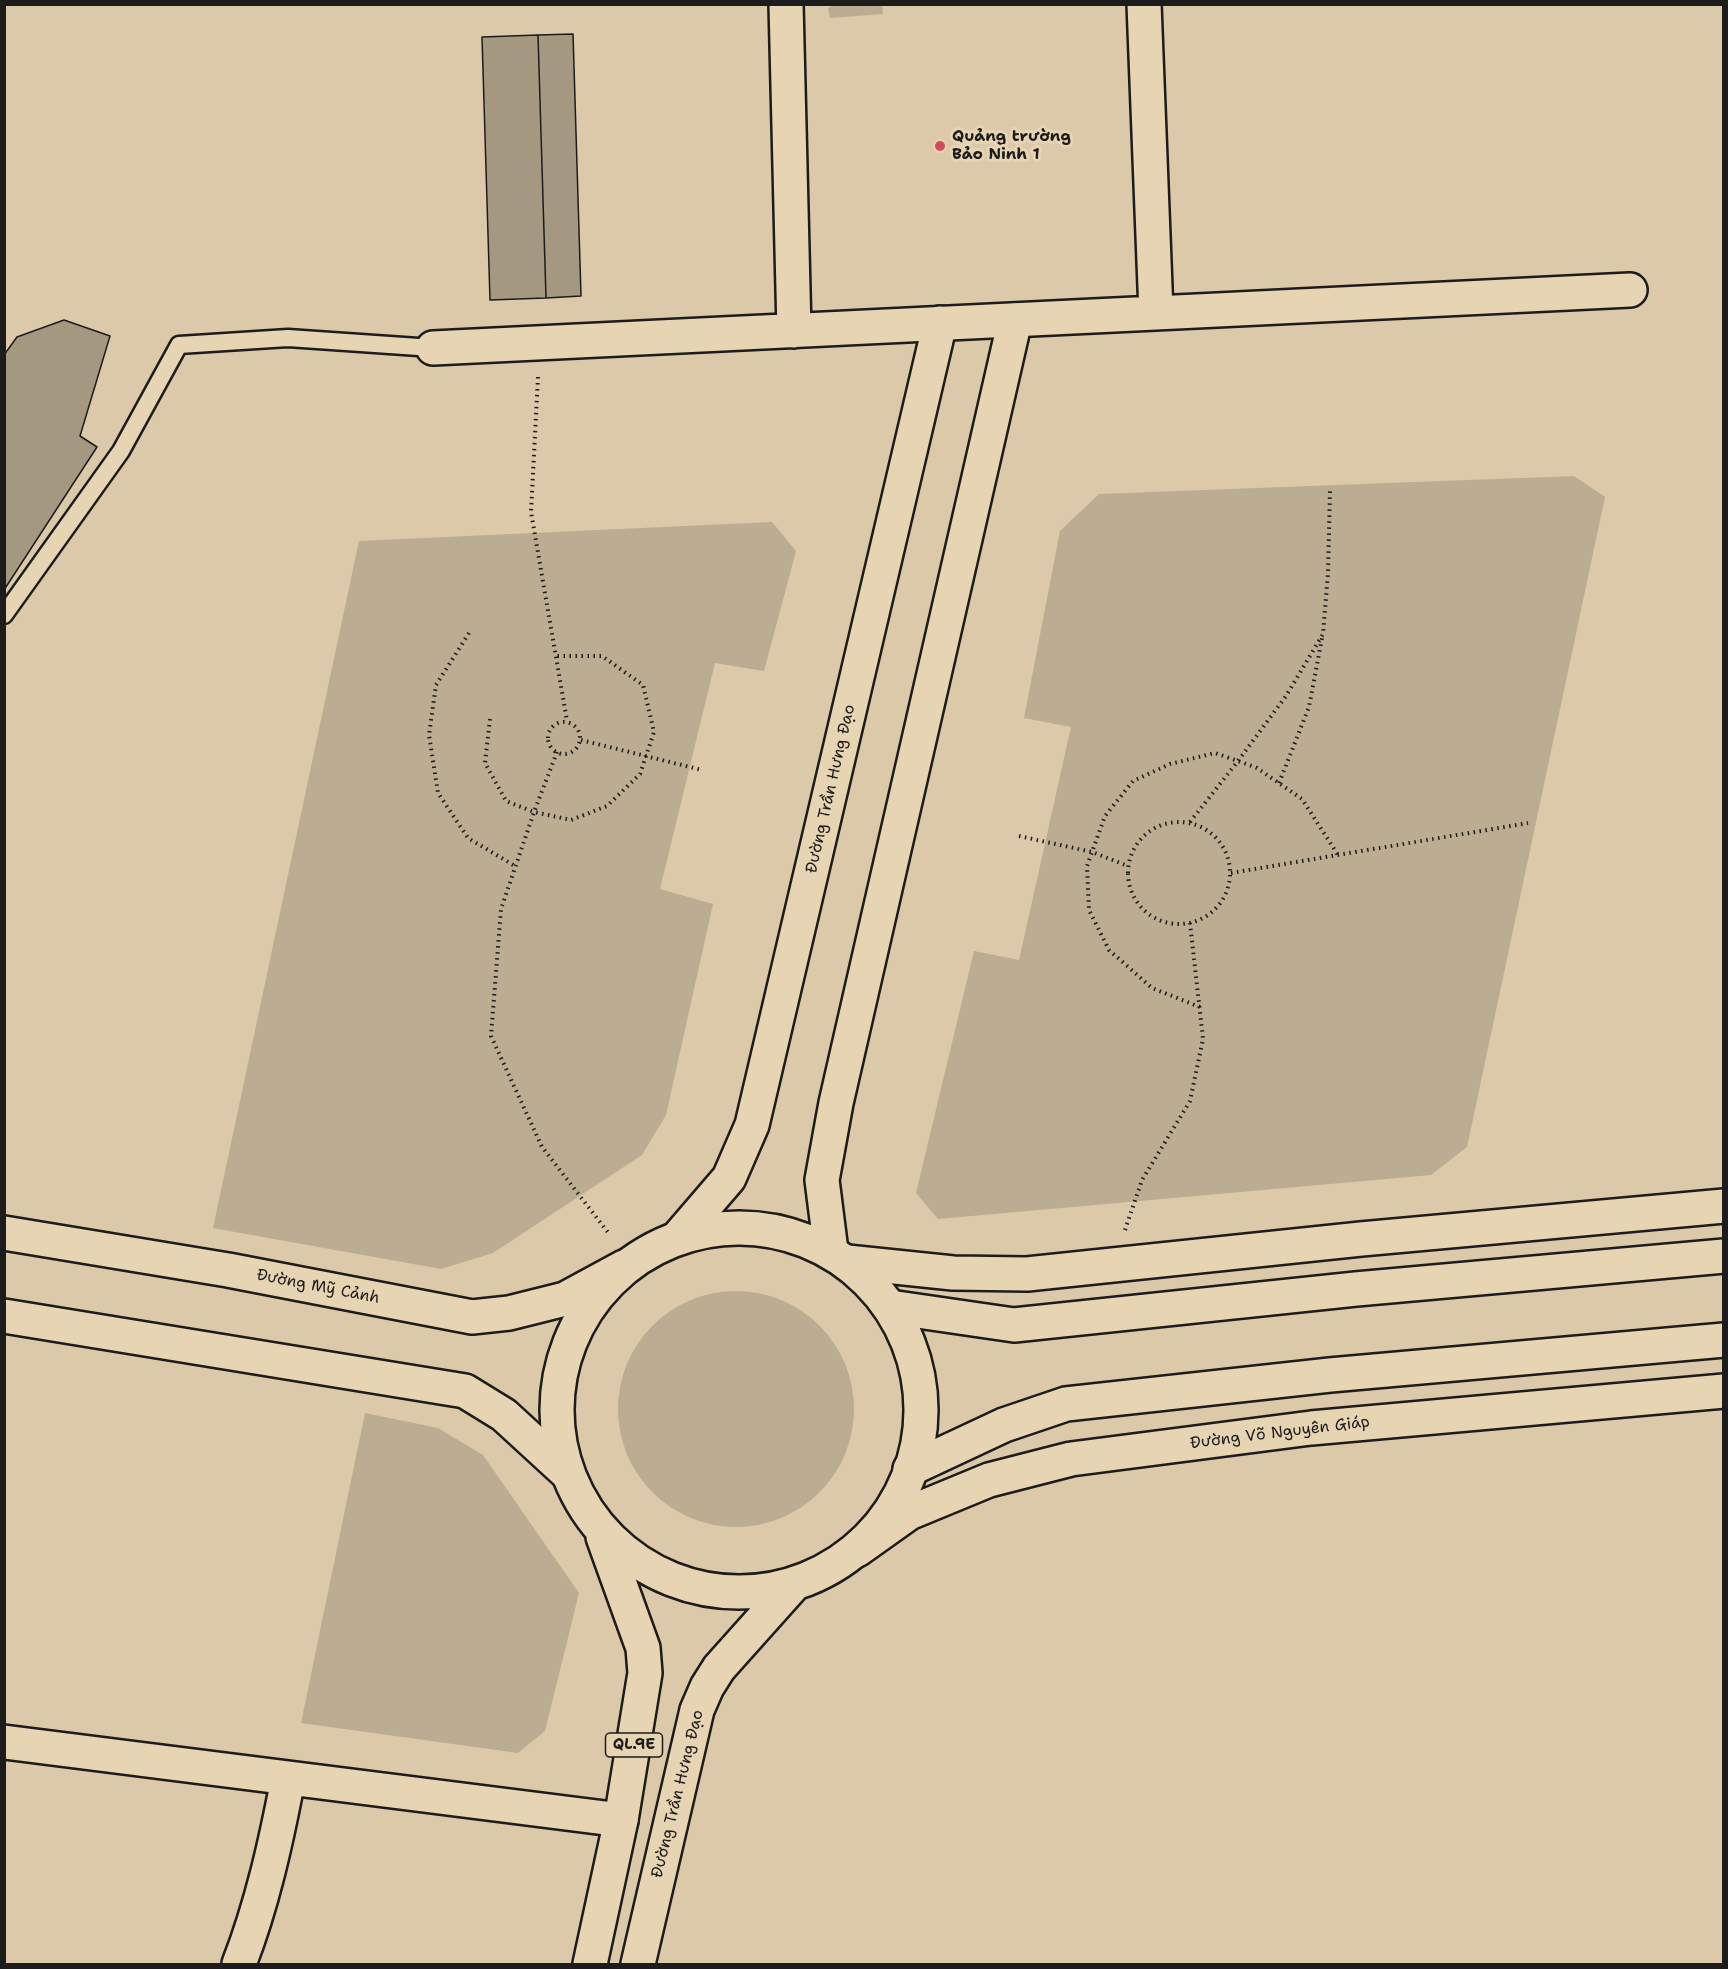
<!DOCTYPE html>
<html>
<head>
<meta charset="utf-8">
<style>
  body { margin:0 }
  #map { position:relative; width:1728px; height:1969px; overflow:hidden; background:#dbc9a9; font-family:"Shantell Sans",sans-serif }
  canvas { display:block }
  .frame { position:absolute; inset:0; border:6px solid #1c1c1c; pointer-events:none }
</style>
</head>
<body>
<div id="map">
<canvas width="1728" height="1969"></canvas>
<div class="frame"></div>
</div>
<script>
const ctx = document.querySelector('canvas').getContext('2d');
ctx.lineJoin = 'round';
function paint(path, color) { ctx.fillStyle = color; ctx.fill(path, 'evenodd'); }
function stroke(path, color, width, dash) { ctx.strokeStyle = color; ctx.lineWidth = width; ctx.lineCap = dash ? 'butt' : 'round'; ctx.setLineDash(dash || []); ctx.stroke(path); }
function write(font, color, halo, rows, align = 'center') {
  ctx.font = font + ' "Shantell Sans",sans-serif'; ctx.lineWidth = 6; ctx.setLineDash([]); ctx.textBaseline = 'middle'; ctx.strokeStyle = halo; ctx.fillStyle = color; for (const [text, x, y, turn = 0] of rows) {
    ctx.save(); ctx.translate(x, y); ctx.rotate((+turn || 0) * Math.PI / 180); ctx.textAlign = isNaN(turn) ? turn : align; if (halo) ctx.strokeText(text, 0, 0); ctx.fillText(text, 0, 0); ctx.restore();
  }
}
const green = new Path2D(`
  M835,4L882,5L883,14L830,18L828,8Z
  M1574,476L1605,497L1467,1147L1431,1175L938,1219L916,1193L974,951L1019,960L1071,727L1024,718L1060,531L1099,494Z
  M772,522L796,551L764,671L715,663L660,889L713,904L666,1115L642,1155L493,1253L441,1269L213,1228L359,541Z
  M618 1409a118 118 0 1 1 236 0a118 118 0 1 1-236 0Z
  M365,1413L438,1428L483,1455L579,1593L545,1731L518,1753L301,1723Z`);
const building = new Path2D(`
  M573,34L581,296L546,298L538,35Z
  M538,35L546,298L490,300L482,37Z
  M64,320L110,336L80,436L97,447L4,590V355L17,337Z`);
const path = new Path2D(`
  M538,377L531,512L567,721
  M469,633L436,685L429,735L438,793L468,838L515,866
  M490,719L485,763L506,801L534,812L571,820L607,806L640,774L654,732L643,685L602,656H556
  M548 738a16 16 0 1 1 32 0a16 16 0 1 1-32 0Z
  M581,740L702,770
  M557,752L534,812L501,909L491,1036L542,1147L610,1235
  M1279,783L1309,707L1322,638
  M1128 873a51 51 0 1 1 102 0a51 51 0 1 1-102 0Z
  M1190,822L1238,761L1286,696L1323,634L1328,573L1330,491
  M1019,836L1092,852L1128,866
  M1231,873L1528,823
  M1200,1007L1152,988L1109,950L1089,910L1087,866L1092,852L1105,816L1133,781L1170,764L1215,753L1238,761L1257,768L1302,799L1338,855
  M1125,1230L1142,1180L1190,1101L1203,1039L1190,923`);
const lane = new Path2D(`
  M4,615L121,451L179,345L288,338L433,348`);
const street = new Path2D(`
  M786,4L794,331
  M1144,4L1156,313
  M433,348L1630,290
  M4,1742L621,1820
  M239,1964C262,1905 276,1842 288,1779`);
const secondary = new Path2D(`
  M4,1233L228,1270L472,1317L509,1313L565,1299L624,1267
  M680,1235L729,1178L752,1125L940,323
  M831,1251L822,1180L836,1103L1015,320
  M847,1262L953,1273L1027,1274L1361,1239L1724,1206
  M890,1307L1014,1325L1356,1289L1724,1256
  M4,1316L465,1391L504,1415L565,1471
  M910,1469L1004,1425L1066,1404L1330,1375L1724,1340
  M857,1550L909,1513L989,1480L1071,1459L1311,1428L1724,1391`);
const primary = new Path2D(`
  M557 1410a182 182 0 1 1 364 0a182 182 0 1 1-364 0Z
  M590,1964L621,1820L645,1673L643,1648L603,1537
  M638,1964L697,1710L707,1687L719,1668L795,1583`);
const markers = [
  [940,146,6,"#d1495b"]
];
const shields = [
  [634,1745,57]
];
const shieldNames = [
  ["QL.9E",634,1745]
];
const poiNames = [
  ["Quảng trường",952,137],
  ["Bảo Ninh 1",952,155]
];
const streetNames = [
  ["Đường Trần Hưng Đạo",831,789,-77],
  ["Đường Mỹ Cảnh",318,1287,11],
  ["Đường Võ Nguyên Giáp",1280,1433,-7],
  ["Đường Trần Hưng Đạo",678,1794,-76]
];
paint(green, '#bbac92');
paint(building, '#a59881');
stroke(building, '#1c1c1c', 1.5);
stroke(lane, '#1c1c1c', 21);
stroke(street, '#1c1c1c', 38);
stroke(secondary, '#1c1c1c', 38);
stroke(primary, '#1c1c1c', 38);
stroke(path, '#1c1c1c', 4, [1.5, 4.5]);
stroke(lane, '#e7d4b2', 16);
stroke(street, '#e7d4b2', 33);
stroke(secondary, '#e7d4b2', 33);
stroke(primary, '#e7d4b2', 33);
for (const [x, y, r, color] of markers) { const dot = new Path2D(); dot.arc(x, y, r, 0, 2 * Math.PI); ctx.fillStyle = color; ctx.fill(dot); stroke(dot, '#e7d4b2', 2); }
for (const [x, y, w] of shields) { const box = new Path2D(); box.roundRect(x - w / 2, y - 12, w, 24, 4.5); ctx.fillStyle = '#e7d4b2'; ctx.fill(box); stroke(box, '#1c1c1c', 1.5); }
write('bold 15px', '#1c1c1c', null, shieldNames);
write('bold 16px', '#1c1c1c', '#e7d4b2', poiNames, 'left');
write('16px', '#1c1c1c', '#e7d4b2', streetNames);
</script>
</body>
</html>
